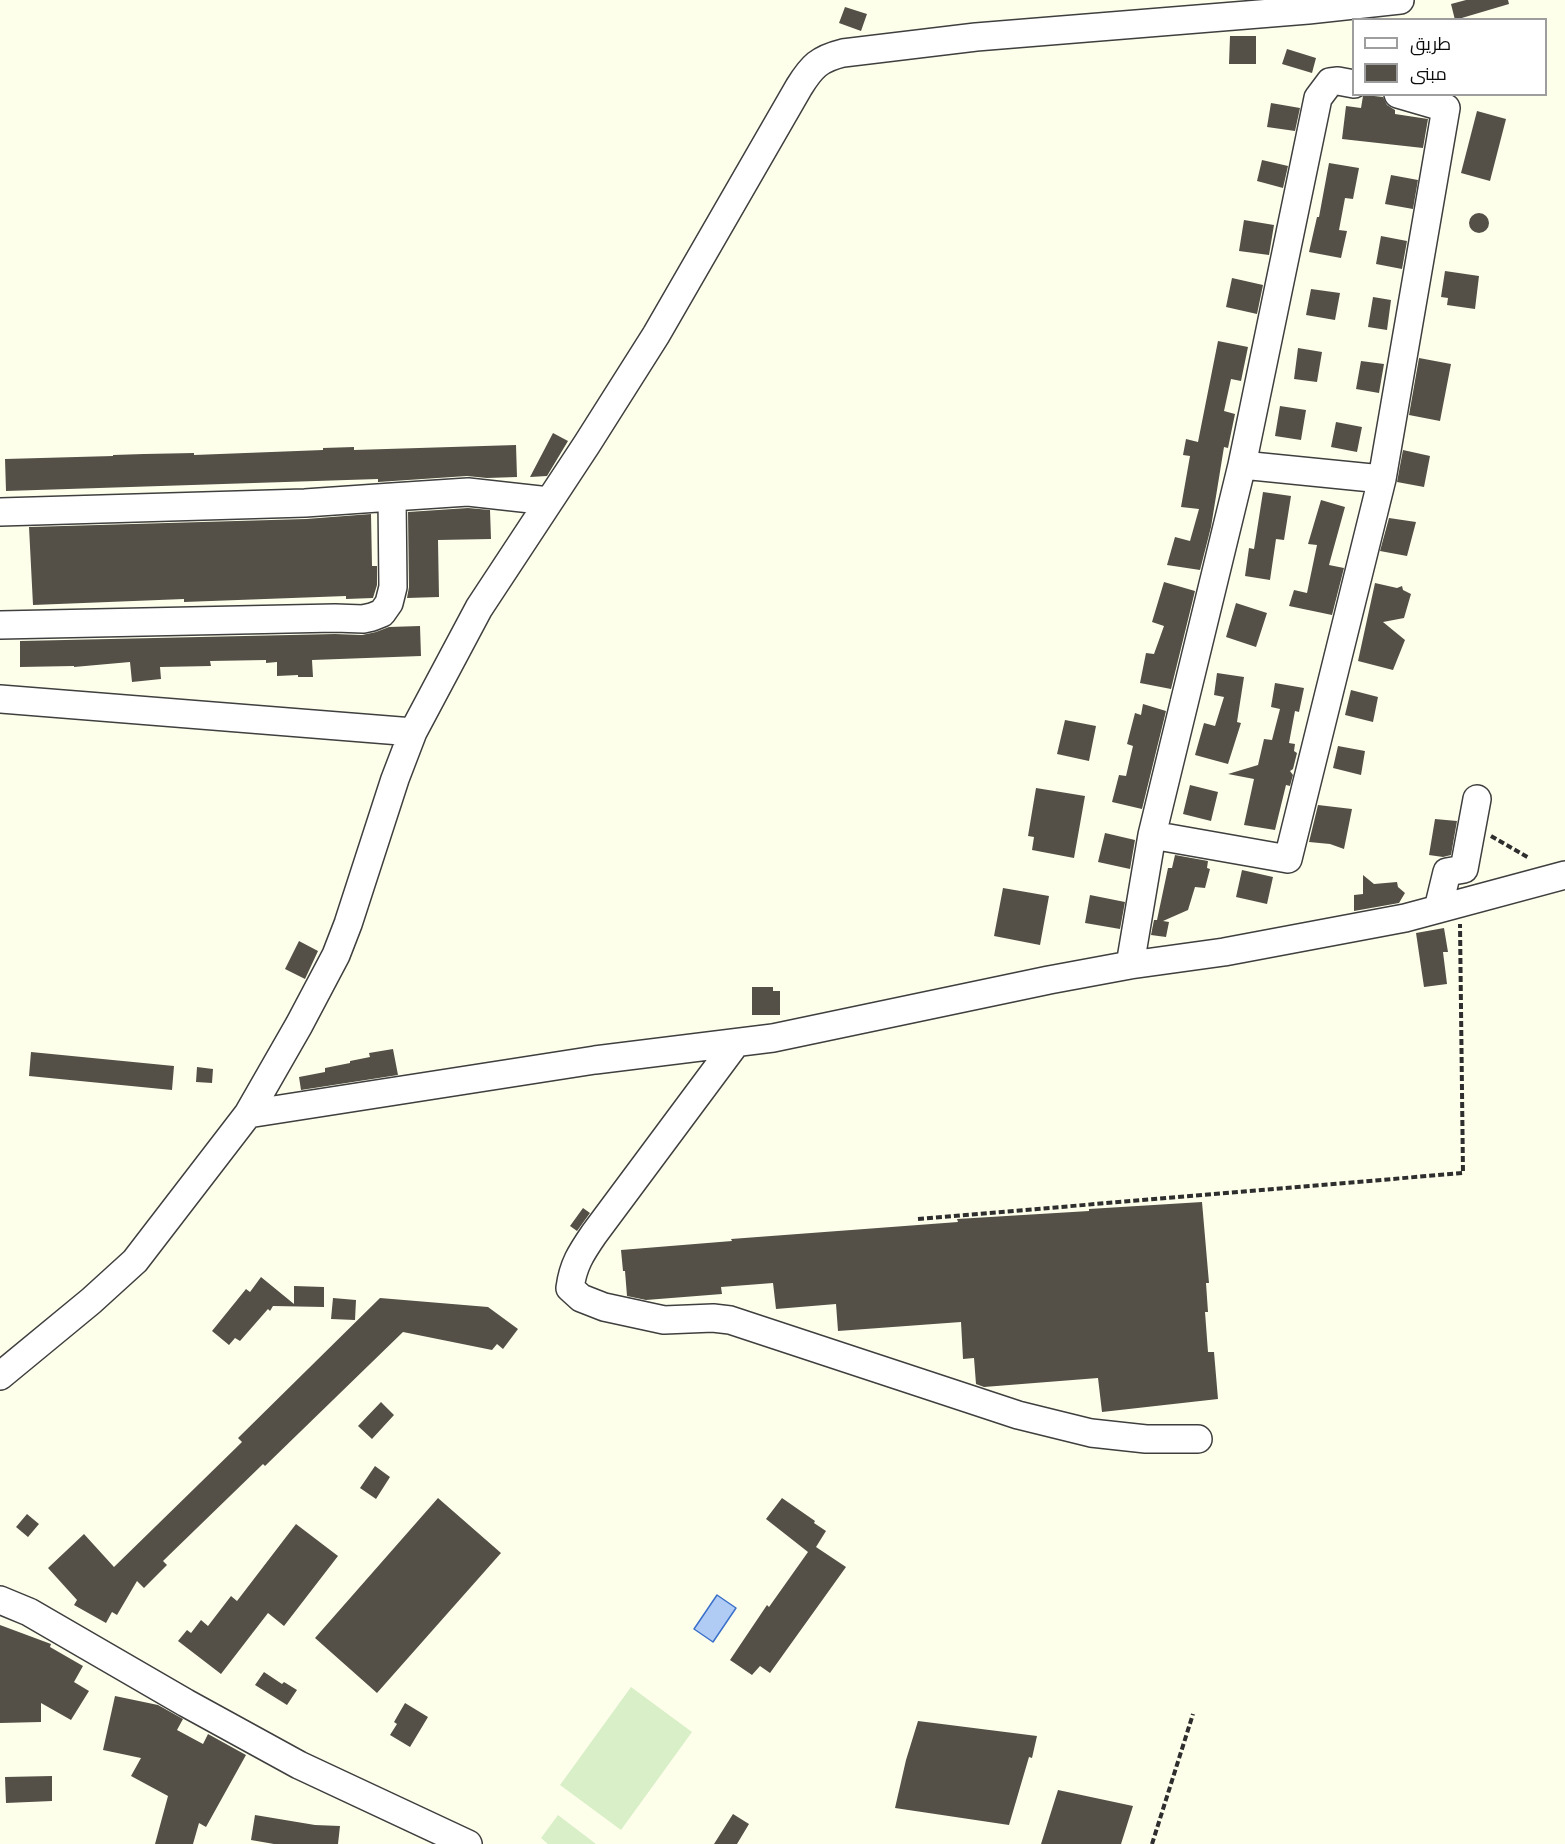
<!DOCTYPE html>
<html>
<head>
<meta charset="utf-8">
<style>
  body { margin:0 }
  #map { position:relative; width:1565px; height:1844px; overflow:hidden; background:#feffeb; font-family:"Zilla Slab",Cairo,serif }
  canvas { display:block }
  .legend { position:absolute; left:1352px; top:18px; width:195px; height:78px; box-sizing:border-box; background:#fff; border:2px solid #9e9e9e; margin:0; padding:8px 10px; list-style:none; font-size:18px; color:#0c0c0c }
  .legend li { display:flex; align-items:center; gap:12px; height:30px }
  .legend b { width:30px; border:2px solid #9e9e9e }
</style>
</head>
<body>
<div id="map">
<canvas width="1565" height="1844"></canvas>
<ul class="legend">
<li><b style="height:8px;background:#fff"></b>طريق</li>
<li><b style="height:16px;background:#545048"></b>مبنى</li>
</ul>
</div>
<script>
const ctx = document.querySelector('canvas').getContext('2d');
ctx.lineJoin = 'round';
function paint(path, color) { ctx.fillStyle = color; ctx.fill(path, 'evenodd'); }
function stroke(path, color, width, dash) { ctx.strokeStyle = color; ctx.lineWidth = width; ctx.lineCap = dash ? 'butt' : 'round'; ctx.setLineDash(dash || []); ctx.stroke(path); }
const pitch = new Path2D(`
  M631,1687L692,1732L621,1830L560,1785Z
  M558,1815L596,1844H548L541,1838Z`);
const water = new Path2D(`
  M717,1595L736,1608L713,1642L694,1629Z`);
const building = new Path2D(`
  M1466,0H1508L1509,4L1455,20L1451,4Z
  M845,7L867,14L861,31L839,23Z
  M1230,36H1256V64H1229Z
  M1287,49L1316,58L1312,73L1282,64Z
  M1365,95L1383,97L1387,105L1395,110V114L1428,119L1423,148L1342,139L1346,106L1361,108L1363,96Z
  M1271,103L1300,108L1295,131L1267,127Z
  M1477,111L1506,119L1490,181L1461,173Z
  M1262,160L1288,166L1283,188L1257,181Z
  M1329,163L1359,168L1353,199L1345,198L1339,230L1347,231L1341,258L1309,252L1317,217H1319Z
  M1391,175L1418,180L1413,209L1385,204Z
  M1469 223a10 10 0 1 1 20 0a10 10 0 1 1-20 0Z
  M1244,220L1274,225L1269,255L1239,251Z
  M1381,236L1407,241L1402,269L1376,264Z
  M1445,271L1479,276L1475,309L1447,305L1448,298L1441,297Z
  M1232,278L1263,285L1257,314L1226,307Z
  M1311,289L1340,293L1335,320L1306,315Z
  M1373,297L1391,300L1387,330L1368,327Z
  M1218,341L1248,347L1241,381L1231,379L1224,411L1235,414L1228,448L1224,447L1211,527L1200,570L1167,565L1175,537L1190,541L1199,509L1181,507L1190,456L1183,455L1186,439L1198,442Z
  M1298,348L1322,352L1317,382L1294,379Z
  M1419,358L1451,364L1440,421L1409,415Z
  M1361,361L1384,364L1379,393L1356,389Z
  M1280,406L1306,410L1301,440L1275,436Z
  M1336,422L1362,427L1357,452L1331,447Z
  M553,433L568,441L547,476L530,477Z
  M516,445L517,477L487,478L467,476L378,482V479L6,491L5,459L113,456V455L144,454L194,453V455L323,450V448L354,447V450Z
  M1403,450L1430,456L1424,487L1397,482Z
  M1263,492L1291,496L1284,540L1276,539L1270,580L1245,576L1249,548L1254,549Z
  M1321,500L1345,507L1329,565L1344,568L1332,615L1289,606L1294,590L1307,593L1317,545L1308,544Z
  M468,508L490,510L491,539L438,540L439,597L407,598L409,587L408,512Z
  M371,514L372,566H377V585L373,598L346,599V596L184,602V599L33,605L29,527L306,519Z
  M1389,518L1416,522L1407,556L1380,551Z
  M1164,582L1195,591L1171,689L1140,683L1146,653L1154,654L1164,626L1152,622Z
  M1375,583L1397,588L1402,586L1403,590L1411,594L1404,618L1383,622L1405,640L1393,670L1358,661Z
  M1236,603L1267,613L1256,647L1226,637Z
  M420,626L421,656L312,660L313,677H298V675L277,676V662L266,663V660L210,661L211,666L160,667L161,679L132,682L130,662L74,667V666L20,667V641L335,634L362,635L376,632L389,627Z
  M1217,673L1244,677L1237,722L1241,723L1228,764L1195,755L1204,723L1215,726L1224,697L1214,695Z
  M1275,683L1304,688L1299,712L1295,711L1289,743L1295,744L1294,751L1297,753L1293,769L1290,771L1293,775L1290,786L1286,785L1275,830L1244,825L1254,779L1228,774L1258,765L1264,739L1272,740L1280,709L1271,707Z
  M1351,690L1378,697L1373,722L1345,715Z
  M1143,704L1166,711L1142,809L1112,802L1119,775L1126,776L1133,746L1127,744L1135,713L1141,715Z
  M1065,720L1096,726L1089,761L1057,754Z
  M1338,746L1365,751L1361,775L1333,768Z
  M1190,785L1218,792L1211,821L1183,814Z
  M1036,788L1085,796L1074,858L1032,850L1034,837L1028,836Z
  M1318,805L1352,809L1344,849L1330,844L1309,842Z
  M1435,819L1457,821L1451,855L1443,857L1429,855Z
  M1105,833L1135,840L1130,869L1098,862Z
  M1175,855L1208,861L1207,868L1210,869L1205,888L1195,887L1188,910L1163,921L1169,922L1166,937L1151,935L1154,920H1157L1168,868H1172Z
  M1242,870L1273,877L1267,904L1236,897Z
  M1363,875L1374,884L1397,882L1398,887L1405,893L1399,903L1354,911V895L1363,894Z
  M1003,888L1049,896L1040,945L994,936Z
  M1090,895L1125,902L1120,929L1085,923Z
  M1444,928L1448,952H1443L1447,984L1424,987L1416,933Z
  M299,941L318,951L305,979L285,969Z
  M752,987H773V991H780V1015H752Z
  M393,1049L398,1075L301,1090L299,1077L325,1072V1068L350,1063V1061L370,1057L369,1053Z
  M31,1052L174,1066L172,1090L29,1076Z
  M197,1067L213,1069L212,1083L196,1082Z
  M1202,1202L1209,1283H1206L1208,1312H1205L1208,1352H1214L1218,1399L1102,1412L1098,1378L984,1387L976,1384L974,1358L963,1359L961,1322L838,1331L836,1304L776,1309L773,1283L721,1287L722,1294L646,1300L627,1296L625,1271H623L621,1250L732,1241L731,1239L958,1222L957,1219L1089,1211V1209Z
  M583,1208L590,1213L577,1231L570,1226Z
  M261,1277L294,1304V1286L324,1287V1307L273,1306L270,1311L268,1309L240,1341L235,1338L229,1345L212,1331L246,1289L250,1292Z
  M333,1298L356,1300L355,1320L331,1319Z
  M380,1298L488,1307L518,1329L503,1349L497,1344L492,1350L403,1332L265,1466L263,1464L163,1561L167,1565L144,1588L137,1581L117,1615L112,1612L106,1623L74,1605L77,1600L48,1568L84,1534L114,1567L242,1442L238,1438Z
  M381,1402L394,1415L372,1439L358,1426Z
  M375,1466L390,1477L376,1499L360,1488Z
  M438,1498L501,1553L377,1693L315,1638Z
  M782,1498L815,1521L814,1523L826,1531L816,1547L846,1567L770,1673L760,1666L752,1675L730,1660L767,1605L769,1607L808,1552L766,1519Z
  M27,1514L39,1524L28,1537L16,1527Z
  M296,1524L338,1556L284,1626L268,1613L221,1674L178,1641L187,1630L191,1633L201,1620L208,1626L231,1596L237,1601Z
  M0,1625L51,1644L50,1647L83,1666L74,1682L89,1691L71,1720L41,1703V1722L0,1723Z
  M264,1672L282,1684L284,1682L297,1690L287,1705L255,1685Z
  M115,1696L158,1705L183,1719L177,1730L203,1744L208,1734L246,1755L206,1827L199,1823L193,1844H155L168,1796L131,1776L141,1758L103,1750Z
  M405,1703L428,1717L410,1747L390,1735L397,1724L394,1722Z
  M918,1721L1037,1736L1032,1758L1029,1757L1009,1825L895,1808L906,1760Z
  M52,1776V1801L6,1803L5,1777Z
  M1058,1790L1133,1806L1121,1844H1041Z
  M733,1814L749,1824L737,1844H714Z
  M255,1815L315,1825L340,1826L338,1844H274L251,1840Z`);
const path = new Path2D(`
  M1491,836L1529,858
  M918,1219L1463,1173L1460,924
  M1152,1844L1193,1714`);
const minor = new Path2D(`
  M1242,465L1382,479
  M392,497L468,492L549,501
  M0,512L305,503L392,497L393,587L389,603L382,613L372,617L363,619L335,618L0,625
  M0,699L413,732
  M1152,835L1288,859L1382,479L1446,108L1398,94
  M1438,909L1447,872L1464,869L1477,799
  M1130,965L1152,835L1242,465L1318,98L1330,82L1338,81L1354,84
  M736,1043L594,1234C581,1253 573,1265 570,1288L581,1298L604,1307L664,1320L713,1318L730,1320L1018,1415L1091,1433L1146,1439H1198
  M248,1114L595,1060L773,1038L1049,980L1130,965L1224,952L1405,918L1565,875
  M0,1376L91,1301L135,1261L248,1114L299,1025L336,955L348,924L395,779L413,732L479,608L587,444L656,335L799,87C812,66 819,59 843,53L976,37L1308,10L1400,0
  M0,1600L29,1612L186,1703L299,1765L468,1844`);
paint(pitch, '#d8efc8');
paint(water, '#b1ccf4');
stroke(water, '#3a70ca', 1.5);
paint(building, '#545048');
stroke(minor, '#3f3f3f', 30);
stroke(path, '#2e2e2e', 4, [6, 3]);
stroke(minor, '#fff', 27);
</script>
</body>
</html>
